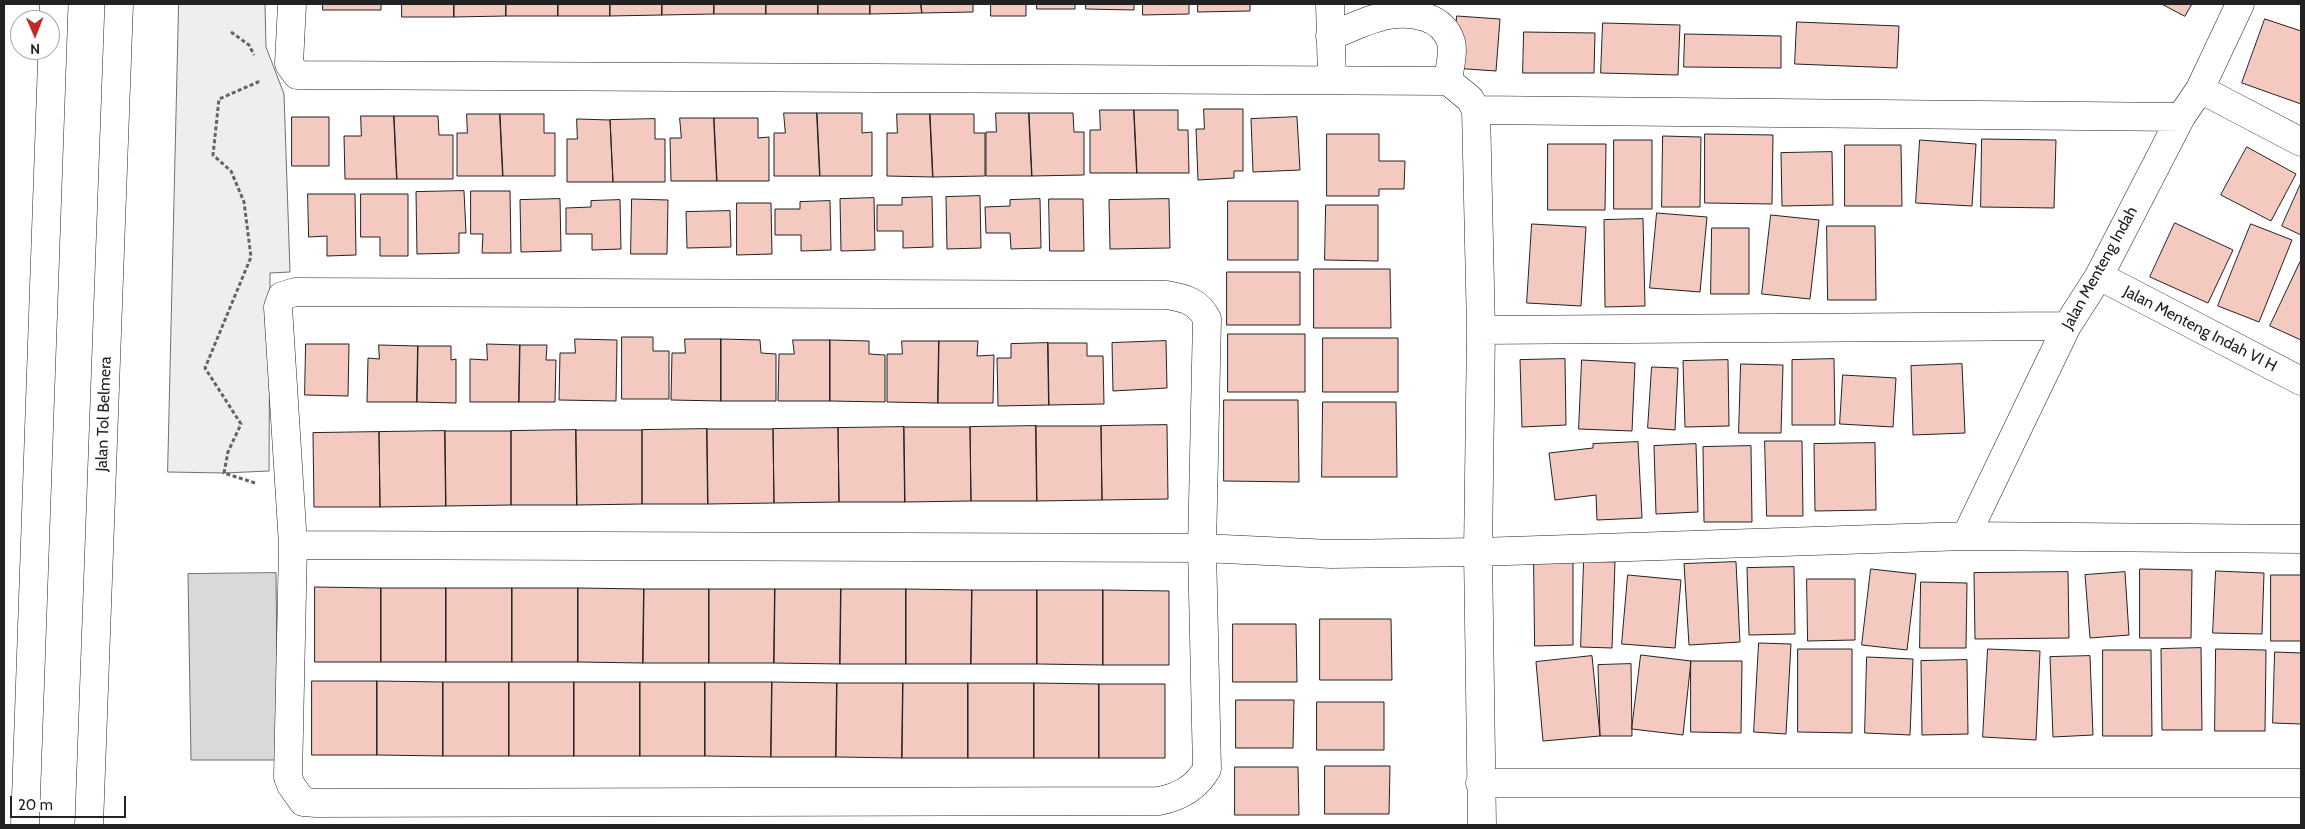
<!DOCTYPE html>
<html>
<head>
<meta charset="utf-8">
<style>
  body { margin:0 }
  #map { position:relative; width:2305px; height:829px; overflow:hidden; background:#fff; font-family:Cabin,sans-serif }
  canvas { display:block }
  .frame { position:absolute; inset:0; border:5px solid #222; pointer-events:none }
  .north { position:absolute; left:10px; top:10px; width:50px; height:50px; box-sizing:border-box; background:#fff; border:1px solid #a7a7a7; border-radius:50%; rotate:179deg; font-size:14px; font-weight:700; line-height:20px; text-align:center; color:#222 }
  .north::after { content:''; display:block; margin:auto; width:18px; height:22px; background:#c62828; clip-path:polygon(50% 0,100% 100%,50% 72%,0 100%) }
  .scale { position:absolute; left:10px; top:796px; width:116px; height:22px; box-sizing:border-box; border:2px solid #222; border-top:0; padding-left:6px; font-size:15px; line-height:18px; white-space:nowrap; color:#222; -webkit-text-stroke:4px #fff; paint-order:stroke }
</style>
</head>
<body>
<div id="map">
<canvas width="2305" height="829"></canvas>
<div class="frame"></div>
<div class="north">N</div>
<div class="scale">20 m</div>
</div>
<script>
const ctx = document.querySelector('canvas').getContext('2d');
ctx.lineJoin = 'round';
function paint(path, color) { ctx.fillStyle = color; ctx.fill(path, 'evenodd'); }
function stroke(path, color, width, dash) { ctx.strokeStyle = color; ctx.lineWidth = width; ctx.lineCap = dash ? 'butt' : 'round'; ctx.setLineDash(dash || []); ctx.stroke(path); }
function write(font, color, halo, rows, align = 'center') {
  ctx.font = font + ' Cabin,sans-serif'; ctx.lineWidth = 4; ctx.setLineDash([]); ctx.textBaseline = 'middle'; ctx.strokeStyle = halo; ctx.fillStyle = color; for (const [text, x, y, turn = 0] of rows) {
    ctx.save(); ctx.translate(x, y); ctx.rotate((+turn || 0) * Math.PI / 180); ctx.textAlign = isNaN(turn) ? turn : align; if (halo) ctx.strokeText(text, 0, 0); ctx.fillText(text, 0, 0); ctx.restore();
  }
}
const green = new Path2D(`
  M179,4H265L266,47L284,94L290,272L270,273L269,471L224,473L168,472Z`);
const water = new Path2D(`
  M276,573L278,760H191L188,574Z`);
const building = new Path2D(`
  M323,4H381V10H323Z
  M402,4H454V17H402Z
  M454,4H506V16L454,17Z
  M506,4H558V16H506Z
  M558,4H610V16H558Z
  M610,4H662V15L610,16Z
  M662,4H714V14L662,15Z
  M714,4H766V14H714Z
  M766,4H818V14H766Z
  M818,4H870V14H818Z
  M870,4H921L922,13L870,14Z
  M921,4H973V12L922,13Z
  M991,4H1026V16H991Z
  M1037,4H1075V9H1037Z
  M1086,4H1134V10L1086,9Z
  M1143,4H1189V14L1143,15Z
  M1198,4H1250V11L1198,12Z
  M2162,4H2192L2185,16Z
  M1457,16L1500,19L1496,71L1453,68Z
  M2265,19L2301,31V104L2242,83Z
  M1797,22L1899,26L1897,68L1795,64Z
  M1603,23L1680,25L1678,75L1601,73Z
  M1524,32L1595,33L1594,73H1523Z
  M1685,34L1781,36V68L1684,67Z
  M1204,109H1243V171H1234V178L1198,180L1196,129H1204Z
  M1100,110H1134L1137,173H1090V130H1100Z
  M1134,110H1178V130H1188L1189,173H1137Z
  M784,113H817L820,176H774V133H785Z
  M817,113H862V133L872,132V176H820Z
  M996,113H1029L1032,176H986V132H996Z
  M1029,113H1073L1074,132H1084V175L1032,176Z
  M467,114H500L503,176H457V133H467Z
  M500,114H544V133H555V176H503Z
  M897,114H930L933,177L887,176V133H897Z
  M930,114H974V133H985V176L933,177Z
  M361,116H394L397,179H345L344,136H361Z
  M394,116H438L439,135H453V179H397Z
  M292,117H329V166H292Z
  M1297,117L1300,170L1253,172L1251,119Z
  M680,118H714L717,181H671L670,138H681Z
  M714,118H758V138L769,137V181H717Z
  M577,119L610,120L613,182H567V139H577Z
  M655,119V139H665V182H613L610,120Z
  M1327,134H1379V161H1405L1404,189H1379V196H1327Z
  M1705,134L1773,135L1772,204L1705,203Z
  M1663,136L1701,137L1700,207H1662Z
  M1982,139L2056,140L2054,208L1981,207Z
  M1614,140H1652V209H1614Z
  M1920,140L1976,144L1972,206L1916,203Z
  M1548,144H1606L1605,210H1548Z
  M1845,145H1901L1902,206H1845Z
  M2247,147L2296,174L2271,221L2221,195Z
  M1832,152L1833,205L1782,206L1781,153Z
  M2301,183V235L2282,226Z
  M464,191L466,233H459V253L417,254L416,192Z
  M471,191H510L511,253H482L483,234H471Z
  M308,194H355L356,255L327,256V236L309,237Z
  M361,194H408V256H380V237H361Z
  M980,196L981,248L947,249L946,197Z
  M932,197L933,247L903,248V231H877V205H902V198Z
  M874,198L875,250L841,251L840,199Z
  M560,199L561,251L521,252L520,200Z
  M632,199L668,200L667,254H631Z
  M1040,199L1041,248L1011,249L1010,233H986L985,207L1010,206V200Z
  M1049,199H1083L1084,251H1050Z
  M1169,199L1170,248L1110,249L1109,200Z
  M620,200L621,249L592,250V234H566V208L591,207V201Z
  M830,201L831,250L801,251V235H775V209H800V202Z
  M1228,201H1298V260H1228Z
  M737,203H771L772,254L737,255Z
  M1326,205H1378V261L1325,260Z
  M730,211L731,247L687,248L686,212Z
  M1657,213L1707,217L1700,292L1650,288Z
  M1771,215L1819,220L1810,299L1762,294Z
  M1643,219L1645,306L1605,307L1604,220Z
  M2175,223L2233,250L2208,303L2150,277Z
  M1532,224L1586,227L1581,306L1527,303Z
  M2251,224L2292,240L2259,322L2218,306Z
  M1827,226H1875L1876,300H1828Z
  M1712,228H1749V294H1711Z
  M2301,260V340L2270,326Z
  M1314,269H1390L1391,328H1314Z
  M1227,272H1300V325H1227Z
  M1228,334H1305V392H1228Z
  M622,337H653V351H669V399H622Z
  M1323,338H1398V392H1323Z
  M575,339L617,340L616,401L559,400L560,353H575Z
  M685,339H721V401L671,400L672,353H685Z
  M721,339L760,340L761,353L776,354V401H721Z
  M793,340H830V401H778L779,354H794Z
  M830,340L869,341V354L885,355V402L830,401Z
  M902,341H939L938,403L887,402V354H902Z
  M939,341H978L977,356L994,355L993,403H938Z
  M1166,341L1167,388L1113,391L1112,343Z
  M1048,343H1087V356H1103L1104,404L1049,405Z
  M1048,343L1049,405L998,406L997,358H1011V344Z
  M306,344H349L348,396L305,395Z
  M487,344L520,345L519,402H470V359L487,360Z
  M379,345L418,346L417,402H367L368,358L379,359Z
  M520,345H547L546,360H556L555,402H519Z
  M418,346H451V360L456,359V403L417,402Z
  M1565,359L1566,425L1522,427L1520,360Z
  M1834,359L1835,425H1792V360Z
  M1582,360L1635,363L1632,431L1579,429Z
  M1728,360L1729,426L1685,427L1683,361Z
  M1741,364L1783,365L1781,433H1739Z
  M1962,364L1965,433L1913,435L1911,366Z
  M1652,367L1678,368L1675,430L1648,428Z
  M1843,375L1896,378L1893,427L1840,424Z
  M1224,400H1298L1299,482L1224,481Z
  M1323,402H1396L1397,477H1322Z
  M1167,425L1168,499L1102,500L1101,426Z
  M1036,426H1101L1102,500L1037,501Z
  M1036,426L1037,501H971L970,427Z
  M904,427H970L971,501L905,502Z
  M904,427L905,502H839L838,428Z
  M838,428L839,502L774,503L773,429Z
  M707,429H773L774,503L708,504Z
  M707,429L708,504H642V430Z
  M576,430H642V504L577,505Z
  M576,430L577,505H511V431Z
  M445,431H511V505L446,506Z
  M445,431L446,506L380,507L379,432Z
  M379,432L380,507H314L313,433Z
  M1765,441H1802L1803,516H1767Z
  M1638,442L1642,518L1597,520L1596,495L1555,500L1549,453L1593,448V444Z
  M1875,443L1876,510L1815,511L1814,444Z
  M1696,444L1698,512L1656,514L1654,446Z
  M1751,446L1752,522H1704L1703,447Z
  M1584,561L1615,562L1612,648L1581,647Z
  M1534,562H1573V645L1535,646Z
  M1736,562L1740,642L1689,645L1684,564Z
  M1794,567L1795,634L1749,635L1747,568Z
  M1871,569L1916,574L1907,650L1862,645Z
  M2140,569L2192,570L2191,638H2140Z
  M2216,571L2264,573L2262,634L2213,633Z
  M2068,572L2069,638L1975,639L1974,573Z
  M2125,572L2129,635L2090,638L2085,575Z
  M1628,575L1681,580L1675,648L1622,644Z
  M2271,575H2301V641H2271Z
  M1807,579H1855V640L1808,641Z
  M1921,582L1967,583L1966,648H1920Z
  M315,587L381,588V662H315Z
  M381,588H446V662H381Z
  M446,588H512V662H446Z
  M512,588H578V662H512Z
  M578,588L644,589L643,663L578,662Z
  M644,589H709V663H643Z
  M709,589H775L774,663H709Z
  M775,589H841L840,664L774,663Z
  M841,589H906V664H840Z
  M906,589L972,590L971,664H906Z
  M972,590H1037V664H971Z
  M1037,590H1103V665L1037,664Z
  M1103,590L1169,591V665H1103Z
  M1320,619H1391L1392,680H1320Z
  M1233,624H1296L1297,682H1233Z
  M1759,643L1791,644L1786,734L1754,732Z
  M2201,648L2202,730H2162L2161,649Z
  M1798,649H1852V733L1798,732Z
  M1988,649L2040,651L2036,740L1983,737Z
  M2216,649L2266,650L2265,731H2215Z
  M2103,650H2151L2152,736H2103Z
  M2275,652L2301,653V724L2273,723Z
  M1641,655L1691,661L1683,735L1632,729Z
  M1592,656L1600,736L1543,741L1536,662Z
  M2090,656L2093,735L2053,737L2050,657Z
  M1867,657L1913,659L1910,735L1865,733Z
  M1967,660L1968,734L1922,735L1921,661Z
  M1691,661H1742L1741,733L1691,732Z
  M1631,664L1632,736H1600L1598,665Z
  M312,681H377V755H312Z
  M377,681L443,682V756L377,755Z
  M443,682H509V756H443Z
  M509,682H574V756H509Z
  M574,682H640V756H574Z
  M640,682H705V756H640Z
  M705,682H772L771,757L705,756Z
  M772,682L837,683L836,757H771Z
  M837,683H903L902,758L836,757Z
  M903,683H968V758H902Z
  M968,683H1034V758H968Z
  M1034,683L1099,684V758H1034Z
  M1099,684H1165V758H1099Z
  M1236,700H1294L1293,748H1236Z
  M1317,702H1384V750H1317Z
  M1325,766H1390L1389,814H1325Z
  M1235,767H1298L1299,815H1235Z`);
const path = new Path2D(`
  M231,32L249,45L254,55
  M255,483L224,473L228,452L241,424L205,368L251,257L244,202L231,171L213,155L219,99L258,82V79`);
const street = new Path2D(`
  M292,4L289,64L297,75L1448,81L1470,99L1476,110L1481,330L1478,552L1482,825
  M1330,4L1332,79
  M1330,36C1349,29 1370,18 1389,15C1412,11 1443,16 1451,42C1454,53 1449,70 1448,81
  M2200,89L2301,142
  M1476,110L2181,117
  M2099,276L2301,381
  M295,292L1167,295C1185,298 1199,302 1207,319L1202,548L1207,769C1196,788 1180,797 1159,801L316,803L303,802L291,785L288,777L293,545L278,307L282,296Z
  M1481,330L2067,326
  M1966,536L2067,326L2099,276L2181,117L2200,89L2240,4
  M293,545L1202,548L1331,554L1478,552L1966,536L2301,539
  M1480,783H2301`);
const highway = new Path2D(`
  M25,825L54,4
  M89,825L119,4`);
const streetNames = [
  ["Jalan Menteng Indah",2100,268,-61],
  ["Jalan Menteng Indah VI H",2200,329,27],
  ["Jalan Tol Belmera",104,414,-88]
];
paint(green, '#eee');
stroke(green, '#6f6f6f', 1);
paint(water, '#d9d9d9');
stroke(water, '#6f6f6f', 1);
paint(building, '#f3c9c0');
stroke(building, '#222', 1);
stroke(street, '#222', 29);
stroke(highway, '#222', 29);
stroke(path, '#646464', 3, [4, 2.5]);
stroke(street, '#fff', 28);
stroke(highway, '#fff', 28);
write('16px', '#222', '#fff', streetNames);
</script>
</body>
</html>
